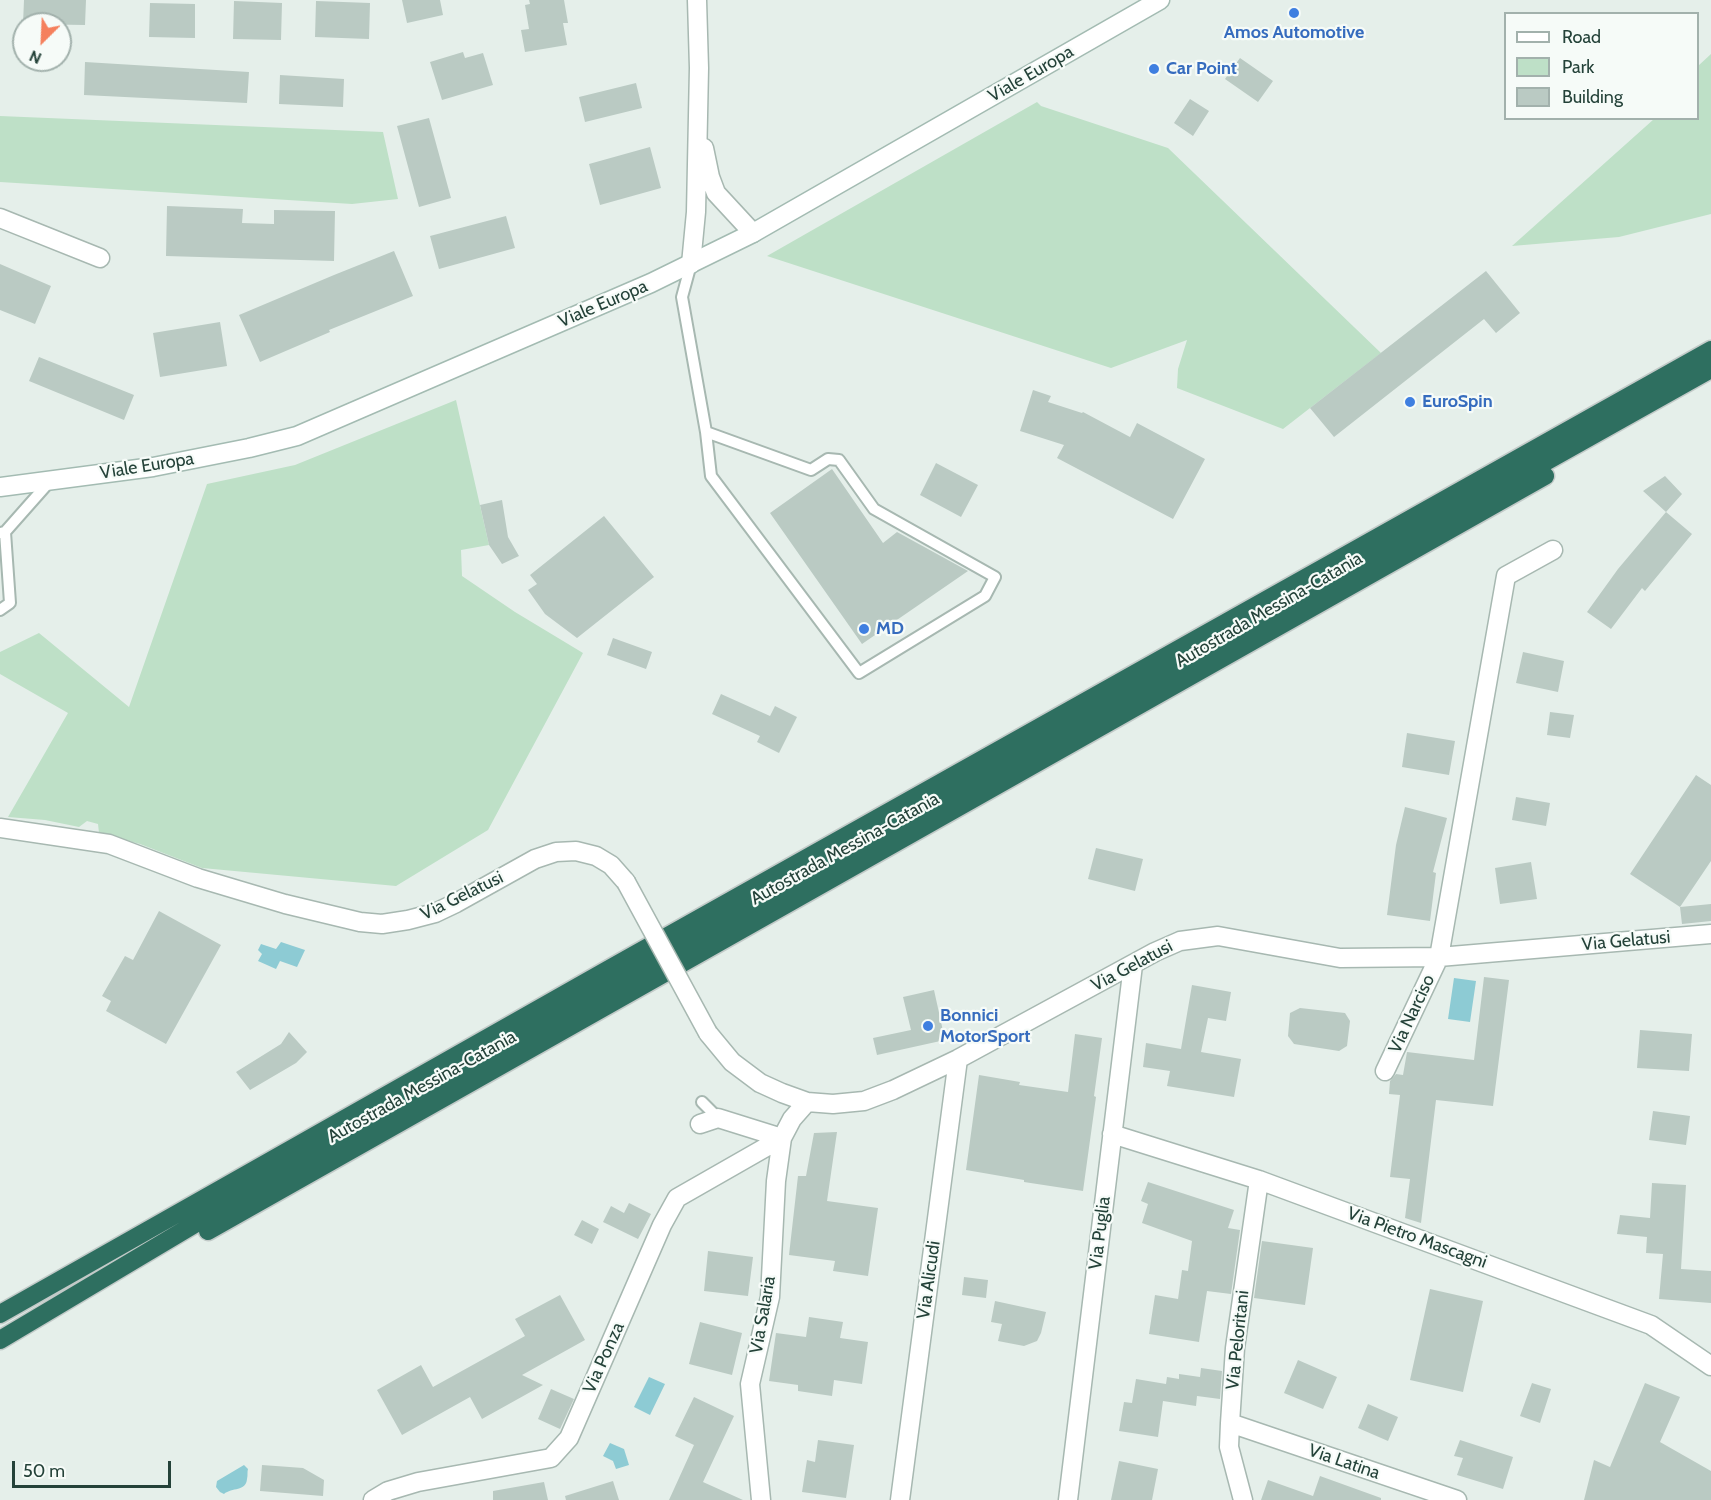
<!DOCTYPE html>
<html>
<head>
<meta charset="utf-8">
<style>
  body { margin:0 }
  #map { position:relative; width:1711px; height:1500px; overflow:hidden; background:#e5efea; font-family:Cabin,sans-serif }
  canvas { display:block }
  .legend { position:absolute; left:1504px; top:12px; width:195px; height:108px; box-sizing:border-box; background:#f6fbf8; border:2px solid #a2b1ac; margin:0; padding:8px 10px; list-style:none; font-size:18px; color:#244239 }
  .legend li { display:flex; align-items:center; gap:12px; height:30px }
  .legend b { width:30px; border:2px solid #a2b1ac }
  .north { position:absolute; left:12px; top:12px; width:60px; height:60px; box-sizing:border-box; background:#f6fbf8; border:2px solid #a2b1ac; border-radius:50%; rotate:204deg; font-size:16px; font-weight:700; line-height:24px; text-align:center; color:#244239 }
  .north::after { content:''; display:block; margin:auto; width:21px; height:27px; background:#f5805d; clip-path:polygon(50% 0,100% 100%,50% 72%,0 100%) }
  .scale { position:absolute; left:12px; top:1461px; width:159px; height:27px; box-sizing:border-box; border:3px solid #244239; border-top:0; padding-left:8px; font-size:18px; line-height:21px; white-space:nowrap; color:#244239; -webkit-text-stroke:4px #f6fbf8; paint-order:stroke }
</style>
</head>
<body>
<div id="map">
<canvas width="1711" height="1500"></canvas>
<ul class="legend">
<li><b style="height:8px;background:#fff"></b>Road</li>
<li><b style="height:16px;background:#bee0c7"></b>Park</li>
<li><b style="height:16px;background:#bacac3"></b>Building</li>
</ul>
<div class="north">N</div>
<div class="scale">50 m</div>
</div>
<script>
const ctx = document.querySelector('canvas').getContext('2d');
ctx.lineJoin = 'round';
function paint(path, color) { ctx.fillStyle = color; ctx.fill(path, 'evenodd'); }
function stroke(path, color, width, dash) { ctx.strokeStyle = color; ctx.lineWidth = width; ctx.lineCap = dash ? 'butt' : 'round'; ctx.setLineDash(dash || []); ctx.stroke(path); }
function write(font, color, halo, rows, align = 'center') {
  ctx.font = font + ' Cabin,sans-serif'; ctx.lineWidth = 4.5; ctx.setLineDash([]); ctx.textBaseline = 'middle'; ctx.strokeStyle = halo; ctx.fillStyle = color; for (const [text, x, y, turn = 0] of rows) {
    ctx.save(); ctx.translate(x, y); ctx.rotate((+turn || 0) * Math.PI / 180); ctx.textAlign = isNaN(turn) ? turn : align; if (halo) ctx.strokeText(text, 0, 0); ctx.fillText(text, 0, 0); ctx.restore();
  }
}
const green = new Path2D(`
  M1711,54V214L1619,237L1512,246L1654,119L1698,118V66Z
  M1037,102L1041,106L1168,148L1381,353L1283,429L1177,388L1178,369L1187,340L1111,368L767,256Z
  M0,116L383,132L398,199L352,204L0,182Z
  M456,400L489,545L461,550L462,576L515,612L583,653L488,830L396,886L202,868L140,844L99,833L98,824L87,821L79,827L45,820L8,817L68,713L0,674V652L39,633L129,707L207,484L295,465Z`);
const water = new Path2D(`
  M281,942L305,950L297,967L280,961L276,969L258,961L262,954L258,950L261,944L276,949Z
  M1454,978L1476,981L1470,1022L1448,1019Z
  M649,1377L665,1384L650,1415L634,1407Z
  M610,1443L624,1449L629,1465L616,1469L613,1461L603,1456Z
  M244,1465L248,1469C247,1472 248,1475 247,1479C246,1492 232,1487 224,1494L220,1492L216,1487L217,1481Z`);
const building = new Path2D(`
  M24,0H86L85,25L23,24Z
  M402,0H440L443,15L407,23Z
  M529,0H564L568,23H563L567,45L525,52L521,30L529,29L525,5L530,4Z
  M234,1L282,3L281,40L233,39Z
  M316,1L370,3L369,39L315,37Z
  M150,3L195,4V38L149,37Z
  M463,52L465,58L483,53L493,85L442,100L430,62Z
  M1240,58L1273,81L1258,102L1225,79Z
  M85,62L249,72L247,103L84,95Z
  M280,75L344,79L343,107L279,104Z
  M636,83L642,108L585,122L579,97Z
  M1190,99L1209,111L1193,136L1174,123Z
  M429,118L451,198L419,207L397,126Z
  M650,147L661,188L600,205L589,164Z
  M167,206L243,209L242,223L274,224V210L335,211L334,261L166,256Z
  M506,216L515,248L439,269L430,236Z
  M394,251L413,296L329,330L330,332L260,362L239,315L334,275Z
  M0,264L51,286L35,324L0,310Z
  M1486,271L1520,313L1496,333L1484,319L1334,437L1310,408Z
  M220,322L227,366L160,377L153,333Z
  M39,357L134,395L124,420L29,381Z
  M1033,390L1051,396L1048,402L1082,413L1083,412L1130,437L1137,423L1205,459L1173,519L1057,458L1064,445L1020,431Z
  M936,463L978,485L961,517L920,495Z
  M832,469L883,543L897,532L968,571L862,644L770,513Z
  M1665,476L1682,494L1666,512L1643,491Z
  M502,500L508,537L519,556L502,564L489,545L480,505Z
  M1666,512L1692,534L1645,591L1642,588L1611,629L1587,612L1618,569Z
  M604,516L654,577L577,638L545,614L528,590L537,584L530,575Z
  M613,638L652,652L646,669L607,655Z
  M1523,652L1564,661L1558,692L1516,683Z
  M721,694L770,716L775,706L797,717L779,753L757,742L760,736L712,714Z
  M1550,712L1574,715L1570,738L1547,735Z
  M1407,733L1455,741L1449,775L1402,767Z
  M1696,775L1711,785V861L1680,907L1630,874Z
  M1516,797L1550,803L1546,826L1512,820Z
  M1405,807L1447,818L1433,872L1436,873L1430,921L1387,915L1396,845Z
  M1096,848L1143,859L1135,891L1088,879Z
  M1531,862L1537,899L1500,904L1495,868Z
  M1711,904V921L1682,924L1680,907Z
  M159,911L221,945L166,1044L106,1011L111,1001L102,996L125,956L133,960Z
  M1484,977L1509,980L1493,1106L1436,1100L1421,1223L1405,1218L1410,1179L1390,1177L1400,1095L1389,1094L1390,1081L1396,1074L1403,1075L1407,1052L1474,1060Z
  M1192,985L1231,992L1226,1021L1208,1018L1201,1052L1241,1059L1234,1097L1167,1086L1170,1071L1143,1067L1146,1043L1181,1049Z
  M934,990L945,1040L877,1055L873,1038L911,1030L903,997Z
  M1300,1008L1345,1013L1350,1021L1347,1046L1339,1051L1294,1044L1288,1036L1290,1013Z
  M1640,1030L1692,1034L1689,1071L1637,1068Z
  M289,1032L307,1052L296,1063L250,1090L236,1072L281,1044Z
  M1075,1034L1102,1038L1094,1096L1096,1097L1083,1191L1024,1182V1180L966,1170L979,1075L1020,1082L1019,1085L1068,1092Z
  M1653,1111L1690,1116L1686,1145L1649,1140Z
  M837,1132L827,1201L878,1208L868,1276L833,1271L835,1261L789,1255L798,1176H806L814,1133Z
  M1148,1182L1234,1210L1228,1228L1240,1230L1231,1294L1207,1291L1199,1342L1149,1334L1155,1295L1178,1299L1182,1270L1188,1271L1192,1241L1142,1223L1148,1204L1141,1201Z
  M1652,1183L1686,1185L1681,1269L1711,1271V1303L1659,1299L1663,1254L1646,1253L1647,1237L1617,1234L1620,1215L1650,1218Z
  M629,1203L651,1214L638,1239L603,1222L611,1206L624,1213Z
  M582,1220L599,1229L592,1244L574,1235Z
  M1262,1241L1313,1248L1305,1305L1254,1298Z
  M708,1251L753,1257L748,1296L704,1291Z
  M964,1277L988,1280L986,1298L962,1295Z
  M1430,1289L1483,1301L1463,1392L1410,1380Z
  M560,1295L585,1340L522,1375L543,1385L482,1419L470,1397L402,1435L377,1390L421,1365L433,1387L525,1336L515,1319Z
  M995,1301L1046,1312L1041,1333L1037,1341L1024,1346L998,1341L1002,1324L991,1322Z
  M809,1317L843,1322L840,1338L868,1342L862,1384L834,1380L832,1396L798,1391V1385L769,1381L776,1333L806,1337Z
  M700,1322L742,1333L732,1375L689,1364Z
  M1298,1360L1337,1377L1323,1409L1284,1393Z
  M1201,1368L1222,1371L1220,1399L1197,1396L1196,1406L1163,1401L1158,1437L1119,1431L1124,1402L1132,1403L1136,1379L1166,1384L1167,1377L1179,1379V1374L1200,1377Z
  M1532,1383L1551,1389L1540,1423L1520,1416Z
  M1645,1383L1680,1397L1660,1442L1711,1471V1500H1584L1594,1460L1610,1467Z
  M551,1389L574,1399L560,1429L538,1419Z
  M694,1397L734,1416L703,1482L743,1500H669L694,1445L675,1436Z
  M1368,1404L1398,1417L1388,1441L1358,1428Z
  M818,1440L854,1445L846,1498L802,1492L807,1460L815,1462Z
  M1460,1440L1513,1457L1503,1489L1457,1475L1463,1458L1454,1456Z
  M1119,1461L1158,1469L1152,1500H1111Z
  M262,1465L303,1468L324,1480L323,1496L260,1491Z
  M1320,1476L1381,1498V1500H1261L1268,1480L1313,1496Z
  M613,1481L619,1500H566L565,1496Z
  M544,1482L548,1500H493V1491Z`);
const service = new Path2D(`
  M691,264L682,297L706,432L711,476L859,673L985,596L995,577L874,509L839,460L828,459L811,470L706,432
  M0,533L5,532L51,480
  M0,610L10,603L5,532
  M702,1102L718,1118`);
const minor = new Path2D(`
  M704,148L710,177L716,193L753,233
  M0,218L100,258
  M691,264L696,212L699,68L697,0
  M0,828L109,844L198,878L285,904L360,922L382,924L408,920L435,913L456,903L535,859L556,852L576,851L596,856L611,865L626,882
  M708,1033L732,1062L760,1083L782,1093L807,1102L833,1104L864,1101L893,1090L958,1059L1155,952L1180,941L1218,936L1340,958L1439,957L1711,934
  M1385,1071L1439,957L1506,576L1553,550
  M700,1124L718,1118L782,1138
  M1112,1134L1259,1180L1651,1325L1711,1366
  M1230,1423L1457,1500
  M373,1500L388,1491L418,1482L551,1458L569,1438L662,1225L677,1198L782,1138
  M761,1500L750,1384L770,1297L776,1181L782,1138L792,1119L807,1102
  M900,1500L958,1059
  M1068,1500L1133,965
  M1243,1500L1229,1447L1230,1423L1235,1348L1259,1180`);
const secondary = new Path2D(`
  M0,487L153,467L249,448L297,436L651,283L753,233L1160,0`);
const motorway = new Path2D(`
  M208,1231C655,982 1101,731 1545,476
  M0,1314L609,969L1711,350
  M0,1340L277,1175L604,990L1711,369`);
const minorBridge = new Path2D(`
  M626,882L708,1033`);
const markers = [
  [1294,13,6,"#3f7fe0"],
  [1154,69,6,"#3f7fe0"],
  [1410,402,6,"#3f7fe0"],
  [864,629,6,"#3f7fe0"],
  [928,1026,6,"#3f7fe0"]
];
const shopNames = [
  ["Amos Automotive",1294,33,"center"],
  ["Car Point",1166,69],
  ["EuroSpin",1422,402],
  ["MD",876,629],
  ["Bonnici",940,1016],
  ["MotorSport",940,1037]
];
const streetNames = [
  ["Viale Europa",1031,74,-30],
  ["Viale Europa",603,304,-23],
  ["Viale Europa",147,466,-9],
  ["Autostrada Messina-Catania",1269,610,-30],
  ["Autostrada Messina-Catania",845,849,-29],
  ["Via Gelatusi",462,896,-26],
  ["Via Gelatusi",1626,941,-5],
  ["Via Gelatusi",1132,966,-28],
  ["Via Narciso",1412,1014,-65],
  ["Autostrada Messina-Catania",422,1087,-29],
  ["Via Puglia",1100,1233,-83],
  ["Via Pietro Mascagni",1417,1238,20],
  ["Via Alicudi",929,1280,-82],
  ["Via Salaria",763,1315,-80],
  ["Via Peloritani",1238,1340,-84],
  ["Via Ponza",604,1358,-66],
  ["Via Latina",1344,1462,19]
];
paint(green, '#bee0c7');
paint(water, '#8dcbd4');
paint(building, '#bacac3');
stroke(service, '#a7b8b1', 14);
stroke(minor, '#a7b8b1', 21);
stroke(secondary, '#a3bbb2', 21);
stroke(motorway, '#c2cac8', 21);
stroke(service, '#fff', 10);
stroke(minor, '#fff', 18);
stroke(secondary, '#fff', 18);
stroke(motorway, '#2e6f60', 18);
stroke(minorBridge, '#a7b8b1', 21, []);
stroke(minorBridge, '#fff', 18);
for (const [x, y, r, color] of markers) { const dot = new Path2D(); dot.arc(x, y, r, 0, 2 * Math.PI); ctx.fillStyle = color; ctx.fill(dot); stroke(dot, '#f6fbf8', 2); }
write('bold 18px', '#366cbe', '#f6fbf8', shopNames, 'left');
write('18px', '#244239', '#f6fbf8', streetNames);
</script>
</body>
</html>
